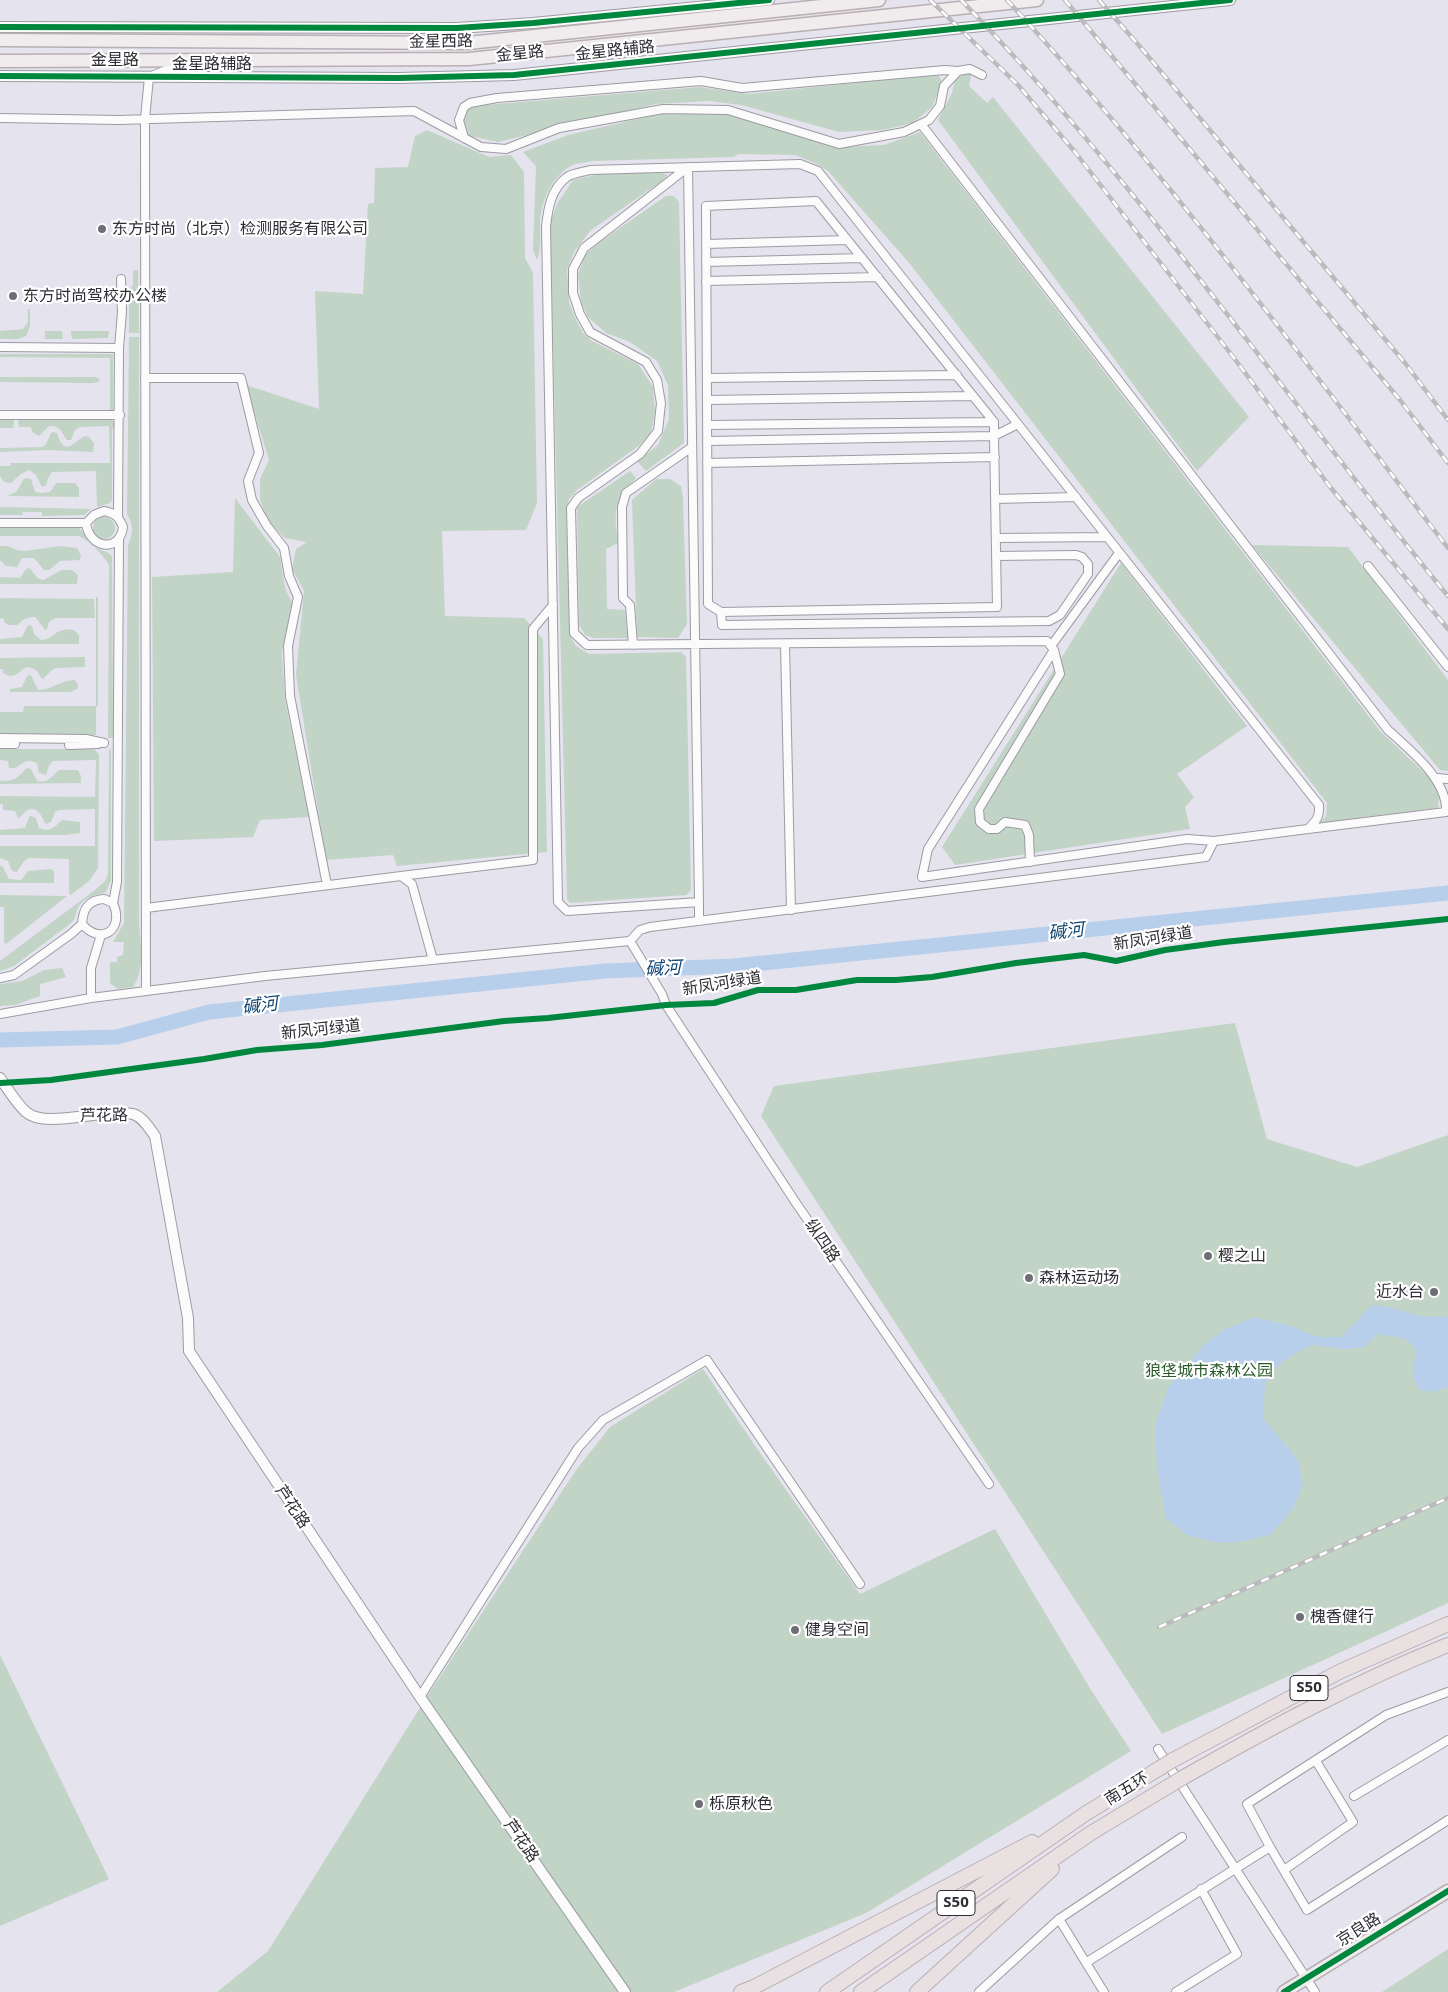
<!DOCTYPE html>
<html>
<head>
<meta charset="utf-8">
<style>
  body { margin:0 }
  canvas { display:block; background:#e5e3ee }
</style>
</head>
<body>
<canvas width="1448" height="1992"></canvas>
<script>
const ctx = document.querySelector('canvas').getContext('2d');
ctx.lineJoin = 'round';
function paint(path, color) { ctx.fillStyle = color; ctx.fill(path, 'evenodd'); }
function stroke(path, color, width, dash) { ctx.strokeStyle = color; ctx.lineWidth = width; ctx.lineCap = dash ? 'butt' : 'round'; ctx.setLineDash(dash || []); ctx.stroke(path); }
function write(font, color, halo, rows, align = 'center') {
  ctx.font = font + ' "Noto Sans","Noto Sans SC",sans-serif'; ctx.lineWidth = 4.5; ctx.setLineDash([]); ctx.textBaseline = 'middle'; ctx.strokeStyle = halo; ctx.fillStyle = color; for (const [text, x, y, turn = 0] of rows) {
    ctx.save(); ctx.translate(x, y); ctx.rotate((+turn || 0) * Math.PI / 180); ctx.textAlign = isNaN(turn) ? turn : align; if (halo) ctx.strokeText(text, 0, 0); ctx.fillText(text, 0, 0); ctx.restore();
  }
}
const green = new Path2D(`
  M967,72L971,75L969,86L987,103L993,97L1249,417L1197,471L938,120L952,93L955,80Z
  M938,74L942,82L932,107L913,123L883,130L839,132L741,105L709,101L656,104L498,142L465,135C463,123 461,114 473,106L700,87L749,94Z
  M663,113L727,114L841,147L884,145L920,132L1380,731L1432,780L1439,797L1438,808L1319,823L1326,816L1327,803L910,264L828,171L815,163L795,155L738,154L734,157L592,161C585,163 575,163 569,167C550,180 540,203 540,225C540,238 542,248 537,260L533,250L536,166L523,152L568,135Z
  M427,130L489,157L511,155L524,172L525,258L533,273L537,503L526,530L442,531L445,616L524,618L543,639L547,852L397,866L393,855L326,860L296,675L304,591L292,569L296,549L307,542L285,538L267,520L260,500V479L269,460L246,385L319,409L315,291L363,294L368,204L374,203L375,168L408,167L415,136Z
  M603,173H662L668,175L662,181L591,230L574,252L567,270L569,302L576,320L583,333L592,341L638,364L653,387L655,413L651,433L640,445L577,490L569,499L566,509L570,636L576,646L589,654L681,652L686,657L691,890L686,895L570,903L567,899L550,223L557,204L573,180Z
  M666,196H674L679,202L684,443L646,471L637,461L658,445L669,419L668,385L657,361L630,342L606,333L588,317L581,302L578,274L585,255L601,241Z
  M138,270L139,333H129V290L133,285V271Z
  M28,309H30V326L26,336L18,339H0V331L23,329L28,322Z
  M45,331H62L63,339H45Z
  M71,331H109L108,338L72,339Z
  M129,337H139V922C140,945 146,968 133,987L118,989L110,983V962H117V957L123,955L124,942H113L124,923L128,545C133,532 134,526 127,514Z
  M0,354H113V411H110V358L0,357Z
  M0,377H96L100,380L98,382L92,383L0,382Z
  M0,419L111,420L114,422V427L112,430V500L110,503L97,507L96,471L52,472L48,478L46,485L42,487L36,475L29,470L21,474L11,483L4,482L0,476V466H11L10,463H110L109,426L80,427L75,430L71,440H67C61,433 61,425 49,426L39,436L32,432L31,427H19L18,420H14L13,428H0Z
  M53,432L57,433C65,457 71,444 85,436L89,437L94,443L93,452L48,450L0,452V448L42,447L46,444L51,433Z
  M630,471L636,478C613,501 614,512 618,543L606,549L607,609L625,610L628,638H593L585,635L579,625L577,507Z
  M27,478L31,479L35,492L40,493L50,492L56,483H75L79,488V497L7,496L16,492L24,479Z
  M656,479H670L681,486L683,498L687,624L678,638L637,637L632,500Z
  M235,498L280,557L285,588L292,603L282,653L285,700L309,817L260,820L253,837L154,841L152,577L233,572Z
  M0,507L91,509L84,515L42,516V512H23L22,515H0Z
  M93 528a11 11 0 1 1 22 0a11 11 0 1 1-22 0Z
  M0,528H79C86,534 86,542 94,547C101,551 106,550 112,556L113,738H108L109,565C104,556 88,539 78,536H0Z
  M1252,545L1348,547L1448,680V771L1440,770Z
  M0,546H8L17,550L25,551L61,546L77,548L81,556L80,560L60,561L49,570H44L34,558H22L17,567L6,566L0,560Z
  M1121,563L1247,726L1177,774L1194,797L1185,807L1190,829L955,865L942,847Z
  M30,568L37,578L43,580L62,570H72L78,575L77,584H0V577L20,578L26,569Z
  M96,597H98V706L96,707V735L0,734V712H23L24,706H96Z
  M2,598L94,599L95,618H55L49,622L47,629L45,630L35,617C27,617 23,619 18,625H8L4,622V619L0,618V599Z
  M28,625L32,626L34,634L41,640C55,640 53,627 74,630L79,635V644H0V639L22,637Z
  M85,657V667L56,668L52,670L43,679C38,676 39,670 32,668C20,663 19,683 3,673V669H0V658Z
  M31,675L38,690C52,690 61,680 75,680L78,685V688L71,692H10V689L22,687L27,676Z
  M0,749H94L99,754L98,868L90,880L71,895L69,893V859L29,858L24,861L17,872L12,871L8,861L0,858V846H95V810L94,809L59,810L55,812L51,822L46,824C42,819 39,805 28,810C24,812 22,816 18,818L15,811L3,810V804H0V796L95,797L96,760L53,761L49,765L46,775L39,773L37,763C25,758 24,763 15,768H9L8,761L0,760Z
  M111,749V880L106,892C95,897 84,896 78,908C75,914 76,918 71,923L14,966L0,971V961L95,890L105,881L108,874L109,750Z
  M27,768L31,769L37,781C49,783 51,777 59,770H78L81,776V783L0,784V781C17,781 16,778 27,768Z
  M31,816L36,818L39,828C51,833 54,827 62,820L80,822V833L66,835H0V830L25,828L29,817Z
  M0,865L3,867L9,879L21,880L28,871L51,869L54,872V883H0Z
  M0,895L65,896H67L6,944L4,942V907H0Z
  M62,968L66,977L40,984V996L15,1005L0,1006V984L22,981L44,970Z
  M1235,1023L1267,1139L1357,1167L1448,1135V1603L1162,1734L761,1116L774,1086Z
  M703,1369L760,1453L860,1594L995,1529L1091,1690L1131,1751L866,1913L674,1992H217L268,1951L426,1698L576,1470L610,1427Z
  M0,1655L109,1879L0,1926Z
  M1448,1949V1992H1382Z`);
const water = new Path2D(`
  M1372,1305L1388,1307L1421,1316L1448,1317V1387L1435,1392L1420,1390C1410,1377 1414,1364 1416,1348L1403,1338L1378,1334L1364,1347L1346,1349L1313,1345L1299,1351L1274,1368L1265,1384L1263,1419L1281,1439L1298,1460L1303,1485L1293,1509L1270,1535L1239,1542L1217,1543L1187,1535L1166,1519L1157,1467L1155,1426L1169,1386L1204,1345L1225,1329L1255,1317L1291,1326L1318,1337H1341Z`);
const river = new Path2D(`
  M0,1040L117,1037L209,1012L605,971L734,966L1448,893`);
const minor = new Path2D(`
  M0,118L119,120L414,111L481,147L506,149L559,128L663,109L728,110L839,144L904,132L929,120L940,106L944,86L958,71L970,69L982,75
  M921,124L1388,730C1410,750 1448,780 1446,812L1308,829
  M464,138L459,120L464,107L470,103L497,98L701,81L742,88L945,70L958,71
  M706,244L847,240
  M706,262L862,258
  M706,281L878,277
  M0,347L119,348L118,517
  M119,348L122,312L121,279
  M145,378H241L259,453L248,481L252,500L267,526L284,548L289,576L298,597L288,646L290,696L327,885
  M707,378L957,375
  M707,400L973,396
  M0,415H120
  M707,425L994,422
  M707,441L994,436V422L816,201L706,206L708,604L721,612L997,607L994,436L1018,424
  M707,463L995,457
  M995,499L1076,497
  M104,511C115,513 119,517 123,527C120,553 89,549 86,523L94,515Z
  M0,523H86
  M996,538L1107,537
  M1368,566L1448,667
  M721,612L722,625L1049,621L1060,615L1088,574V564L1082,557L1076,555L996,556
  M785,644L791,910
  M633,645L630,605L623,598L622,507L626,493L692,447
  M1051,646L1119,553
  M0,738L86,739L104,743
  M0,744H15
  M69,745L98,744
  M1437,778L1448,779
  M1030,862L1029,835L1025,825L1005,822L997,829H989L980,822L979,809L1060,674L1054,650
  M401,876L533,860V629L553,605
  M104,899L113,903C125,930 101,946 82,924C83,909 88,900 104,899Z
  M113,903L117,882L119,539
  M146,908L401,876L412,884L433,960
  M699,921V902C695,657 692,412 688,167L584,248L573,269V293L580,314L590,332L646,362L657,380L661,403L658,431L640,454L578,498L571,508L574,633L587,645L1047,641L1054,650L928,849L922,877L1187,839L1214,841
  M630,941L662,994L666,1005L796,1203L989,1484
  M0,978L14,975L71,934L82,924
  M146,991L145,119L149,77L183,63
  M91,998V968L101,935
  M0,1014L91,998L265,976L630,941L640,930L650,927L1206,857L1214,841L1308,829C1316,821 1320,817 1319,805L818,171L800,164L590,170C583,172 573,173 567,177C551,189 548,208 546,227L558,902L567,911L699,902
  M1448,1692L1386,1715L1247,1804L1270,1847L1307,1910L1448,1820
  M420,1697L578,1448L603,1420L707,1360L860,1584
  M1158,1749L1315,1992
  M1354,1796L1448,1740
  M1284,1870L1353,1822L1316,1761
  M1059,1919L1104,1992
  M1087,1962L1270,1847
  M979,1992L1059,1919L1182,1837
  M1176,1992L1237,1954L1201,1889`);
const tertiary = new Path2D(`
  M0,27L457,28L533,23L769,0
  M0,76L399,78L514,75L1230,0
  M0,1078C8,1089 16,1103 26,1112C46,1130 105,1107 133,1114C143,1117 149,1128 155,1136L188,1318L189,1351L420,1697L625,1992`);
const primary = new Path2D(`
  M0,40L468,43L879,0
  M0,61L469,59L1037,0
  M1284,1992L1448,1891`);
const motorway = new Path2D(`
  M1173,1760L1341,1671L1448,1624
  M1184,1777C1270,1728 1357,1681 1448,1645
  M741,1992L754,1987L1032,1842
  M827,1992L1085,1814L1160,1768
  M861,1992L1091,1833L1169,1786
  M917,1992L1052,1869`);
const rail = new Path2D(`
  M930,0L1018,85L1075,152L1234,358L1331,488L1448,629
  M961,0C1140,184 1285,398 1448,596
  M1007,0C1166,172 1305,362 1448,548
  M1065,0L1400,400L1448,463
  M1099,0L1142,49L1405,363L1448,420
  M1159,1627L1448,1498`);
const motorwayBridge = new Path2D(`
  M1160,1768L1173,1760
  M1169,1786L1184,1777`);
const cycleway = new Path2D(`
  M0,27L457,28L533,23L769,0
  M0,76L399,78L514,75L1230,0
  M0,1083L51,1080L204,1059L257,1050L322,1045L504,1021L548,1018L666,1005L714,1003L758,990H796L857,980H896L932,977L1016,963L1084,955L1116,961L1165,950L1224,942L1448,919
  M1284,1992L1448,1891`);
const markers = [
  [102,229,5,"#6f6d76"],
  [13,296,5,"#6f6d76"],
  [1208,1256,5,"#6f6d76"],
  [1029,1278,5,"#6f6d76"],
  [1434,1292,5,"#6f6d76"],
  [1300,1617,5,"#6f6d76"],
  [795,1630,5,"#6f6d76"],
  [699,1804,5,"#6f6d76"]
];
const shields = [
  [1309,1688,38],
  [956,1903,38]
];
const shieldNames = [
  ["S50",1309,1688],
  ["S50",956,1903]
];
const streetNames = [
  ["金星西路",441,42,-1],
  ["金星路辅路",615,51,-6],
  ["金星路",520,54,-6],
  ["金星路",115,60],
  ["金星路辅路",212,64],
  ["新凤河绿道",1153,939,-9],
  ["新凤河绿道",722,984,-9],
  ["新凤河绿道",321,1030,-6],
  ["芦花路",104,1116,-1],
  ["纵四路",822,1241,56],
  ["芦花路",292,1507,56],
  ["南五环",1127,1789,-32],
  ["芦花路",521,1841,55],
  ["京良路",1359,1930,-32]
];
const poiNames = [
  ["东方时尚（北京）检测服务有限公司",112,229],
  ["东方时尚驾校办公楼",23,296],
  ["樱之山",1218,1256],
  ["森林运动场",1039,1278],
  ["近水台",1424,1292,"right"],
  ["槐香健行",1310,1617],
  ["健身空间",805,1630],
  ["栎原秋色",709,1804]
];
const parkNames = [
  ["狼垡城市森林公园",1209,1371]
];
const waterNames = [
  ["碱河",1066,932,-6],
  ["碱河",663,969,-2],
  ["碱河",260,1006,-6]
];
paint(green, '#c2d4c6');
paint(water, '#b7cfeb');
stroke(river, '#b7cfeb', 15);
stroke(minor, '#9c9ba3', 10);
stroke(tertiary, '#9c9ba3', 12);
stroke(primary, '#b9afb3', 15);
stroke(motorway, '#b9afb3', 16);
stroke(minor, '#fbfbfc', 8);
stroke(tertiary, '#fbfbfc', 10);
stroke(primary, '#f0ebec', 12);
stroke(motorway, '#e9e0e1', 14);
stroke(rail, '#bbbbbe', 4.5);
stroke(rail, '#fff', 2.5, [8]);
stroke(motorwayBridge, '#b9afb3', 16, []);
stroke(motorwayBridge, '#e9e0e1', 14);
stroke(cycleway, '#00873e', 6);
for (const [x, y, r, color] of markers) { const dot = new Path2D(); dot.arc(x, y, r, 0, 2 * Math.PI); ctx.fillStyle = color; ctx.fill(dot); stroke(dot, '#fff', 2); }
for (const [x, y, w] of shields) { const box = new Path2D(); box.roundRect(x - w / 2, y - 12.5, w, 25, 4); ctx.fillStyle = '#fff'; ctx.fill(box); stroke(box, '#2f2e35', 1); }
write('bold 15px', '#2f2e35', null, shieldNames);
write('16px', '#2f2e35', '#fff', streetNames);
write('16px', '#2f2e35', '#fff', poiNames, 'left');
write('16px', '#2b5c2c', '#fff', parkNames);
write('italic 18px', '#114673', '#fff', waterNames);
</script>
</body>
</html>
